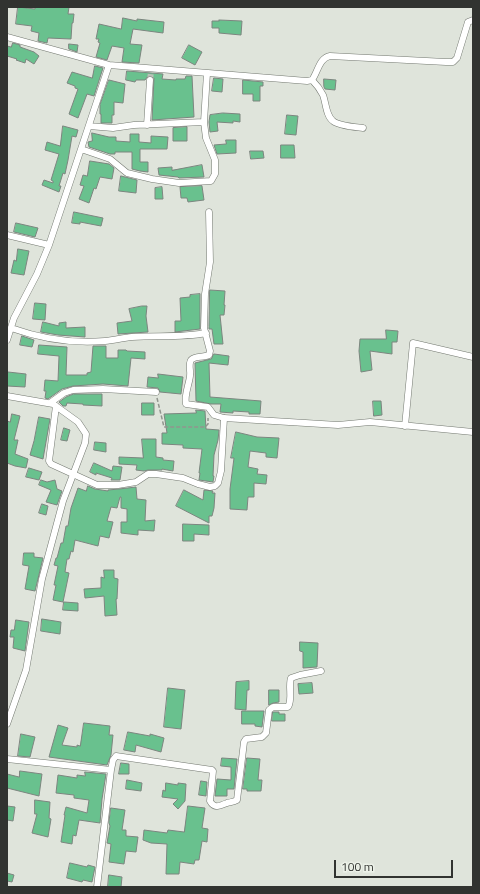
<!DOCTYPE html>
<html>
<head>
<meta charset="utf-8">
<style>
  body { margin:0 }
  #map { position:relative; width:480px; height:894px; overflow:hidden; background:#dfe4db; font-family:"Titillium Web",sans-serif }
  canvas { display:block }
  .frame { position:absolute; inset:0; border:8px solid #313330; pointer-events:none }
  .scale { position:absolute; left:334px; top:860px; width:119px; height:18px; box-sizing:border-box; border:2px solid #313330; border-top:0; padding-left:5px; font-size:12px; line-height:14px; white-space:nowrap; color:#313330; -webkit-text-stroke:3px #ecf1e8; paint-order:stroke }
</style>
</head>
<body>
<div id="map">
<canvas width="480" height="894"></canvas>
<div class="frame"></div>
<div class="scale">100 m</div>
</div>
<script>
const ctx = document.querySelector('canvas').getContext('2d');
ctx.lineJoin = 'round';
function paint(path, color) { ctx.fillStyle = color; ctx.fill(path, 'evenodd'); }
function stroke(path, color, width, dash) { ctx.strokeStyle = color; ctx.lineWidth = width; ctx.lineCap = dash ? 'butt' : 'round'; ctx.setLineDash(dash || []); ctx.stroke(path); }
const building = new Path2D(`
  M18,7L35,9V7H69L68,14H74L73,23H72L71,39L48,38L47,43L38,41L39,33L31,31L32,26L16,24Z
  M123,18L137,21V19L164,22L163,33L133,29L130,44L142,45L139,63L122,62L124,48L112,46L107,60L96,57L100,43L98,42L99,39H96L99,24L121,29Z
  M219,20L242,21L241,35L219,33V28H212V21H219Z
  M13,43L20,45V47L34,52L39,56L34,64L26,59L25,63L16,60L17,59L7,56V46L11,47Z
  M69,44L78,45L77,52L69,49Z
  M189,45L202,52L195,65L182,58Z
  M95,66L103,68L94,96L87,94L78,118L69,114L78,89L75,88V86L67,83L72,72L92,78Z
  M127,71L163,74L162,79L176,80V79H185L186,76H192L194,117L152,120L154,78L148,76L145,80H136L135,82L126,80Z
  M214,78L223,79L222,92L212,91Z
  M324,79L336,80L335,90L325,89L324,87Z
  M109,80L125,84L123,103L114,102V115H112V123H101V114H100V105Z
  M243,80L263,82V86H260V101H253V94H243Z
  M223,113L240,114V122L233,121V123L217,122L218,131L210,132L209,122L210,115Z
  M287,115L298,116L296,135L285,134Z
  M63,126L78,130L76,137L72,136L68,160L65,174L63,173L59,186H61L59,192L42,185L44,180L53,183V181L51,180L59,154L45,150L47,142L60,146Z
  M187,127V141H173V128Z
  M92,133L109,137H116V141L130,142V134H139V142L151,143V136L168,137L167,149H140V162H148V172L140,171L132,169V152H115V154H110L89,147L88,142L92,141Z
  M226,140H236V153L217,154L214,145L226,144Z
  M281,145H294L295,158H281Z
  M250,151H263L264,158L251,159Z
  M90,161L109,164L114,168L112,179L100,177L96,189L94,188L89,203L79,199L84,186L80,185L83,175L87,176Z
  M202,165L204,177L179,178L178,177L159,175L158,168L172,167V170Z
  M121,176L137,180L136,193L119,191Z
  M202,186L204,200L188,202L187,198H181L180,187Z
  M162,187L163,199H155V188Z
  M74,212L103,218L101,226L80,222V224L72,223Z
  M16,223L38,228L35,237L14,232Z
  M18,249L29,251L24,275L11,273L14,260L16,261Z
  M210,290L225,291L224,305H225L224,315H220L223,344H214L212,329H209V327Z
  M200,294V329L175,332V321H181L180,298L190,297V295Z
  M35,303L46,304L45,320L33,319Z
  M142,306H147L146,316L148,332L118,334L117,323L132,321L129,309Z
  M43,322L59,326V323L66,322V328L85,327V337L58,335L41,332Z
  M386,330L398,331L397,342H392V354L370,351L372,370L361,372L359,351L360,339H386Z
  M22,336L34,340L32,347L20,345Z
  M39,345L67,347L66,375H87V373L91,372L93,346H106V358H118V350H126L127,351L145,352V359L131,358L128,386L103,384L73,386L62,389L48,399L45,398L46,391H44L45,380L58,381L59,356L38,354Z
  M214,354L229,356L228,365L209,363L210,397L261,401L260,414H249V412L233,411V413L220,412L221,404H211L196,401L195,363L211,359Z
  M8,372L26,374L25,387L7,386Z
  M158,374L183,377L181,394L160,392L158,388L147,387L148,377L158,378Z
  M74,394H102V406L83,405V404L67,403L66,406H63L59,402L66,397Z
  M373,401H381L382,415L374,416Z
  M142,403H154V415H142Z
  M196,410L205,411L206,429L219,430L218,440L214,455L213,476H214L213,482L199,480L200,473H199L202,449L183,448V445L162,444V433H167L164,414L196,413Z
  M12,414L20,416L14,440H18L15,454L28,459L26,468L15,466L7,463V421L10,422Z
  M39,417L50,419L43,459L30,455L34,441Z
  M64,428L70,430L67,441L61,440Z
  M236,432L257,437L279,438L277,458L266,457V453L250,451L248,467L258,469L257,474L267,475L266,484L254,483V497H248L247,510L230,509V489L234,458H231Z
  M142,439H156V457L163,458V460L174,461L173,471L162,469V470H148L144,471L136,470L137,465L119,464V457L143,458Z
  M95,442L106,443V452L94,450Z
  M94,463L112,471L113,466L122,467L120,480H111L112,478L96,473V475L90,472Z
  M29,468L42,472L39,480L26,477Z
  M41,480L47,482L55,480L57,489L62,491L57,505L46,502L51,490L39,485Z
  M88,486L95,489L108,491V490L119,489L136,487L137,499L146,500L145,521L155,520L154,531L138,530V535L121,533V522H127V509L121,508V497H120L117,508L111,507L107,521L113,522L109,538L100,536L98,546L75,540L73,552L71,551L69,559H67L65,572L69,573L63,602L53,600L56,585H54L58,566L54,565L56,558H57L61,543H63L66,526H68L71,508L78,488L86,491Z
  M184,490L203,500L204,490L213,491L212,493H215L214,508L212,516H209V523L176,506Z
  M42,504L48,506L46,515L39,513Z
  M183,524L209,525V535L194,534V541H183Z
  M24,553H34V557L43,558L35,591L25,589L29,566L23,565Z
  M104,570H114V578L118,579L117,599H116L117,615L105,616L104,596L85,598L84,589L101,588V577L104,578Z
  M64,602L78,603V611L63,610Z
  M42,619L61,622L60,634L41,631Z
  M16,620L29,622L25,651L13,648L14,637H10L11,630H14Z
  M300,642L318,643L317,667L303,668V652L300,651Z
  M249,681V690H247L246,710L235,709L236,682Z
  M312,683L313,693L299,694L298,684Z
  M168,688L185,690L181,729L164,727Z
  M269,690H279V702L273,703L269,705Z
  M242,711H264L262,727L255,726V724H242Z
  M273,712H279V714H285V721H272Z
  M84,723L110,726L109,735H113L111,755L107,765L49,757L58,725L68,728L62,745L77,747V745L80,746Z
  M128,732L150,736V734L164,738L161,752L136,745L135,752L124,750Z
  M21,734L35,737L30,757L18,756Z
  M222,758L237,759L234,789H227V796H215L217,779L231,780V767L221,766Z
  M247,758L260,759L258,780H262L261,791H247V789H243Z
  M121,763L129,764V774H119Z
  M20,771L42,774L39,796L7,788V774L19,777Z
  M85,772L106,774L102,799L100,823L79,820L76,836L73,835L72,844L61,842L65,815H64L66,807L87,813L89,800L74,798V795L56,793L58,775L77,778V775L85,776Z
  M127,780L142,783L141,791L126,789Z
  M201,781L207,782L206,796L199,795Z
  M166,783L178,785V783L186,784L185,801L178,809L173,804L178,799L162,797L163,790L165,791Z
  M35,800L50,802L49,818L51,819L48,837L32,833L37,814H35Z
  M7,806L15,807L13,821L7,820Z
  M188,806L205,808L202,828L208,829L207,842L202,841L199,860H195L194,864L180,862L179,874H166L167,844L151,843L143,840L144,830L167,833L168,830L184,832Z
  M111,808L125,810L122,830H126V836L138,837L136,852L126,851L124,864L109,862L111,844L107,843L110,826L109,823Z
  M70,863L87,867L88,865L95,867L92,882L83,880L82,882L67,878Z
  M7,873L14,875L12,882L7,881Z
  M109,875L122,877L121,887H108Z`);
const streetTunnel = new Path2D(`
  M150,80L151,72`);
const path = new Path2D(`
  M157,398L164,427H205L208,424V418`);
const street = new Path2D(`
  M7,37L109,65L307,81L312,80C318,72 319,58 330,56L446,62H453L457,58L468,22L473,20
  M312,80C317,85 320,89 323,95C326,103 326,116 333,121C339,126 355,127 363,128
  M147,125L150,80
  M89,126L113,128L134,125L204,122
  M81,149L110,159L127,173L152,179L179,183L211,181L215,174V160L206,138L204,122L207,73
  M209,212L210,262L205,294L204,328L210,351L209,355C203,358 195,355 191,360C188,365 191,371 190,376C189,385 184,395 186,404L208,407L214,415L224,418L338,425L370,422L473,432
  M7,235L49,245
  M11,328C42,339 72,344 105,341C114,340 123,338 132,337C157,335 181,338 206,333
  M7,340L14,318L37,274L49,245L109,65
  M7,396L53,404L78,422L86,434L85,443L63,501L42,579L26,670L7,724
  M50,403L64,393L73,390L103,389L156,392
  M56,406L49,461L51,464L97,485H118L136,482L148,474H156L183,478L198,484L210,487L215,486L218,483L221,471L224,418
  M405,426L413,343L473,357
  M7,759L111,770L97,887
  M111,770L113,760L116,756L212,770L213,771L210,801C214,809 220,806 227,803C231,802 234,802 237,800L244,742L246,739L262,737L266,733L269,710L273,707H288C293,699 288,687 291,678L300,675L321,671`);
paint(building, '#69c18e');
stroke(building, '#7c857f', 1);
stroke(streetTunnel, '#bcc1b9', 6, [6, 3]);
stroke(street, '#737870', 7);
stroke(path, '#91958e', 1.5, [4, 2]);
stroke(street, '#fff', 6);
</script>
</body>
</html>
